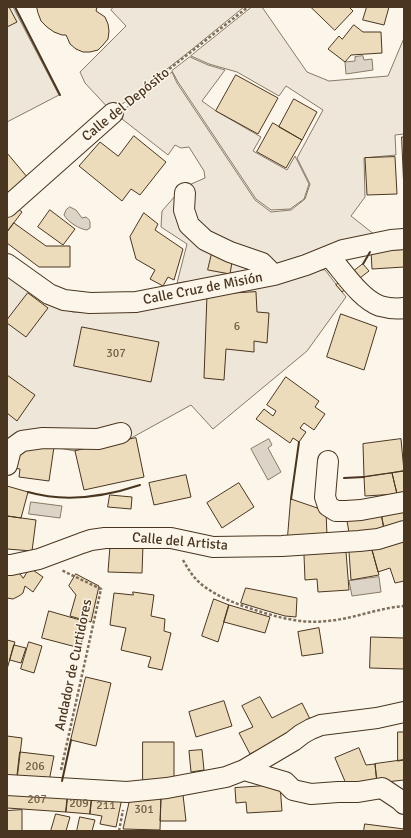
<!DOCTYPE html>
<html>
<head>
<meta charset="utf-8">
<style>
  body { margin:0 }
  #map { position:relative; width:411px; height:838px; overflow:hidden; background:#fbf6e9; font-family:Signika,sans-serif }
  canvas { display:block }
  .frame { position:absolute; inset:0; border:8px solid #4a3520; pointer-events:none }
</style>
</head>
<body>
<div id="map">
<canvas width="411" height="838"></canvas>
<div class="frame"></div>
</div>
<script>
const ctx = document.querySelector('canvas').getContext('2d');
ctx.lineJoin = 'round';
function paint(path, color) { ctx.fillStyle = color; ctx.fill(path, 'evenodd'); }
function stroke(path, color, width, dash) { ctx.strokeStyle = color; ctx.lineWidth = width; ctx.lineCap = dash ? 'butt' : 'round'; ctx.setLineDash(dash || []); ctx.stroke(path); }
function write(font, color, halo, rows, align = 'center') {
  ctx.font = font + ' Signika,sans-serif'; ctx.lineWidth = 3; ctx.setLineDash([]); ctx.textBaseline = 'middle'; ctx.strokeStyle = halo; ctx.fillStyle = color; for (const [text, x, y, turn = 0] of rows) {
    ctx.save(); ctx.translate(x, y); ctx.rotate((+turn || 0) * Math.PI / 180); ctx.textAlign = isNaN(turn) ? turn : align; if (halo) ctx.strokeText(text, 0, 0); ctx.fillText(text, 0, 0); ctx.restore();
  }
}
const green = new Path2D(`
  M7,7H13L59,95L7,122Z
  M114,7H244L185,55L112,112L85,83L80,72L126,26L111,10Z
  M252,7H262L307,72L329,81L388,76L404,38V134L395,135L396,155L364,158L365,197L351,216L375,235L263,272L177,283L187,244L161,227L162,211L182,188L205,178L204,171L189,147L181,148L175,145L168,155L117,115L172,72L177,83L255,200L271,212L291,210L305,199L310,184L297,158L323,110L286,86L279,96L237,72L209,64L191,56Z
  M190,57L208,65L225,70L202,101L216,111L261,137L253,151L287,170L295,156L309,184L304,199L290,209L271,210L256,199L178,82L172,71Z
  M325,270L346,297L307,351L213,429L191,405L124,442L75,451L54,447L7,449V275L45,302L73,312H89L308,271Z`);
const water = new Path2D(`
  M363,56L364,60L372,59L373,70L346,74L345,62L355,61V57Z
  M70,207L76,210L82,218L86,217C91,220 90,223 90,228L87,230C79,229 68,222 64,215L66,210Z
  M269,439L272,445L268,448L281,472L268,480L251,449Z
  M31,502L62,506L60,518L29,514Z
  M379,577L381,592L352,596L349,581Z`);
const building = new Path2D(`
  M7,7H9L17,22L7,27Z
  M37,7H97L96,11L105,17L108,24L109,31L108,39L103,45L98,50L90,52H83L76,49L70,44L67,37L66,35H62L54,32L47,27L41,21L38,13Z
  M311,7H349L353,11L335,30Z
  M367,7H389L384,25L363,20Z
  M354,25L363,32H381L382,53L351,55L345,62L328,49L339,36L342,39Z
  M236,75L278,98L258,134L216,111Z
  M294,99L317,112L302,140L279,127Z
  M273,123L302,140L286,168L257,152Z
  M134,136L166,162L140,195L131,189L122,201L79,166L100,142L118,156Z
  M402,137H404V191Z
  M7,153L28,178L7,196Z
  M395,157L397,194L367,195L365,158Z
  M14,206L22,212L7,232V213Z
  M50,210L75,229L63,245L38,227Z
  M144,213L158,224L155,230L183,249L174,280L168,277L163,286L150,279L155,270L136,259L130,237Z
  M14,223L46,246H70V267H39L7,243V232Z
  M404,250V267L372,269L371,251Z
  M212,253L233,256L230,274L208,270Z
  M363,264L369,271L342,292L336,285Z
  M256,292L257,312L269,313L267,343L254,341V352L226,349L224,380L204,378L207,295Z
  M28,293L48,308L26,337L7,323V320Z
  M341,314L377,327L364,370L327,357Z
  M82,327L159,342L151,382L74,366Z
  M7,375L35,395L17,421L7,413Z
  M286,377L319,401L315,407L325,414L314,430L304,423L300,428L306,432L299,442L293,438L290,443L256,419L264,409L273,416L276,411L267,405Z
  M136,438L144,477L84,490L75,451Z
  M401,439L404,471L364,477L363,444Z
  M19,446L54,447L49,481L19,477L20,469L12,468Z
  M404,471V492L397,494L392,473Z
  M392,473L397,494L365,496L364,477Z
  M186,475L191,497L154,505L149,483Z
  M239,483L254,507L222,528L207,503Z
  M7,486L28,492L21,518L7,516Z
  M110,495L132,497L131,509L108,507Z
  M291,499L326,511L327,536H288Z
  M404,510V524L384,529L381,513Z
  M381,513L384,529L350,538L347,521Z
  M7,516L36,520L32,551L7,549Z
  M404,541V581L395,583L390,568L378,572L372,550Z
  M143,545L142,573L108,572L110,546Z
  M372,550L379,575L351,580L349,552Z
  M346,552L349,590L318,592L317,579L305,580L304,555Z
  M30,568L43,577L33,592L25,586L23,593L19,596L13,599L7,598V571H15L20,574L23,578Z
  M76,574L99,586L91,622L70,616L76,595L69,586Z
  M246,588L297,598L296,617L285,616L264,610L241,603Z
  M133,592L154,595L151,616L165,619L164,631L171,633L162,670L148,667L151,657L121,650L126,628L110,625L114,593L133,595Z
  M214,599L229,605L218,642L202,636Z
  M229,605L270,617L265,633L224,622Z
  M49,611L87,622L80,648L42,638Z
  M319,628L323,653L302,656L298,632Z
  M371,637L404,638V669L370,668Z
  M7,640L15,642L7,669Z
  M29,642L42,646L34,673L21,669Z
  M14,645L26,648L21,663L10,660Z
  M86,677L111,683L96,746L71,740Z
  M260,697L272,718L302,703L312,723L250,754L239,733L253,727L242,706Z
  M224,701L232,726L196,737L189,712Z
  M398,732H404V760L398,761Z
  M7,736L22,738L17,779H7Z
  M143,742H174V782L143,784Z
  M359,748L366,765L375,764L377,783L347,786L335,758Z
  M202,750L204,770L191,772L189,751Z
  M20,752L54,756L49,781L17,779Z
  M404,760V780L377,783L375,764Z
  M280,785L282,811L247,813L246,802L236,803L235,788Z
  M7,789L68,793L66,812L7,808Z
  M68,793L92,796L90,814L66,812Z
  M183,795L186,821H160L161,797Z
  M92,796L122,798L116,827L100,824L102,816L90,814Z
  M161,797L160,830L123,829L130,798Z
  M22,810V831H7V811Z
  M56,814L70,817L66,831H51Z
  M80,817L95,820L92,831H77Z
  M365,824L404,829V831H364Z`);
const path = new Path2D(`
  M126,103L248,7
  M183,560C188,569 193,577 201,584C216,596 234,603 252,609C276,617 301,624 327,621C353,619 378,608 404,606
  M61,770L101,589L61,570
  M119,831L123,810`);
const minor = new Path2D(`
  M185,193L184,210L189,225L205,240L230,252L262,263L274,275
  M7,207L113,113
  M329,256C343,271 360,299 380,306C387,308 396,309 404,308
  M7,264L49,294L64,300L90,303L136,302L274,275L306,265L343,250L391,240L404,239
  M328,461L325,497L328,506L336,511H346L361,510L404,502
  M7,465L11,449L22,441L43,438L98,439L121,433
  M7,565H11L39,559L82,543L91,540L105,538H171L213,547L282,546L359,541L378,539L404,531
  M244,770L285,782L293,790L311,794L338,792H358L382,788L400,800L404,804
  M7,785L127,792L167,788L226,777L244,770L293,741L302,734L311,729L321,725L377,718L404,712`);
const wall = new Path2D(`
  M15,7L60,95
  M363,264L370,252
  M344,478L364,477
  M28,492C66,503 104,497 140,485
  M291,499L299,442
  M62,781L71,740`);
const numberNames = [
  ["6",237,327],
  ["307",116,354],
  ["206",35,767],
  ["207",37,800],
  ["209",79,804],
  ["211",106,806],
  ["301",144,810]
];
const streetNames = [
  ["Calle del Depósito",126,105,-39],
  ["Calle Cruz de Misión",203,289,-11],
  ["Calle del Artista",180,542,5],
  ["Andador de Curtidores",74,665,-78]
];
paint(green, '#ede6d9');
stroke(green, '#887966', 1);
paint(water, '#dcd4c6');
stroke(water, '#887966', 1);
paint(building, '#ecdcbc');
stroke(building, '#4a3520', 1);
stroke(minor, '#4a3520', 22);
stroke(path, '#7f6f5c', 2.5, [3, 2]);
stroke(minor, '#fbf6e9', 20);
stroke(wall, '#4a3520', 2);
write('12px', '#725f47', null, numberNames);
write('14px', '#4a3520', '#fbf6e9', streetNames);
</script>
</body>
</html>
